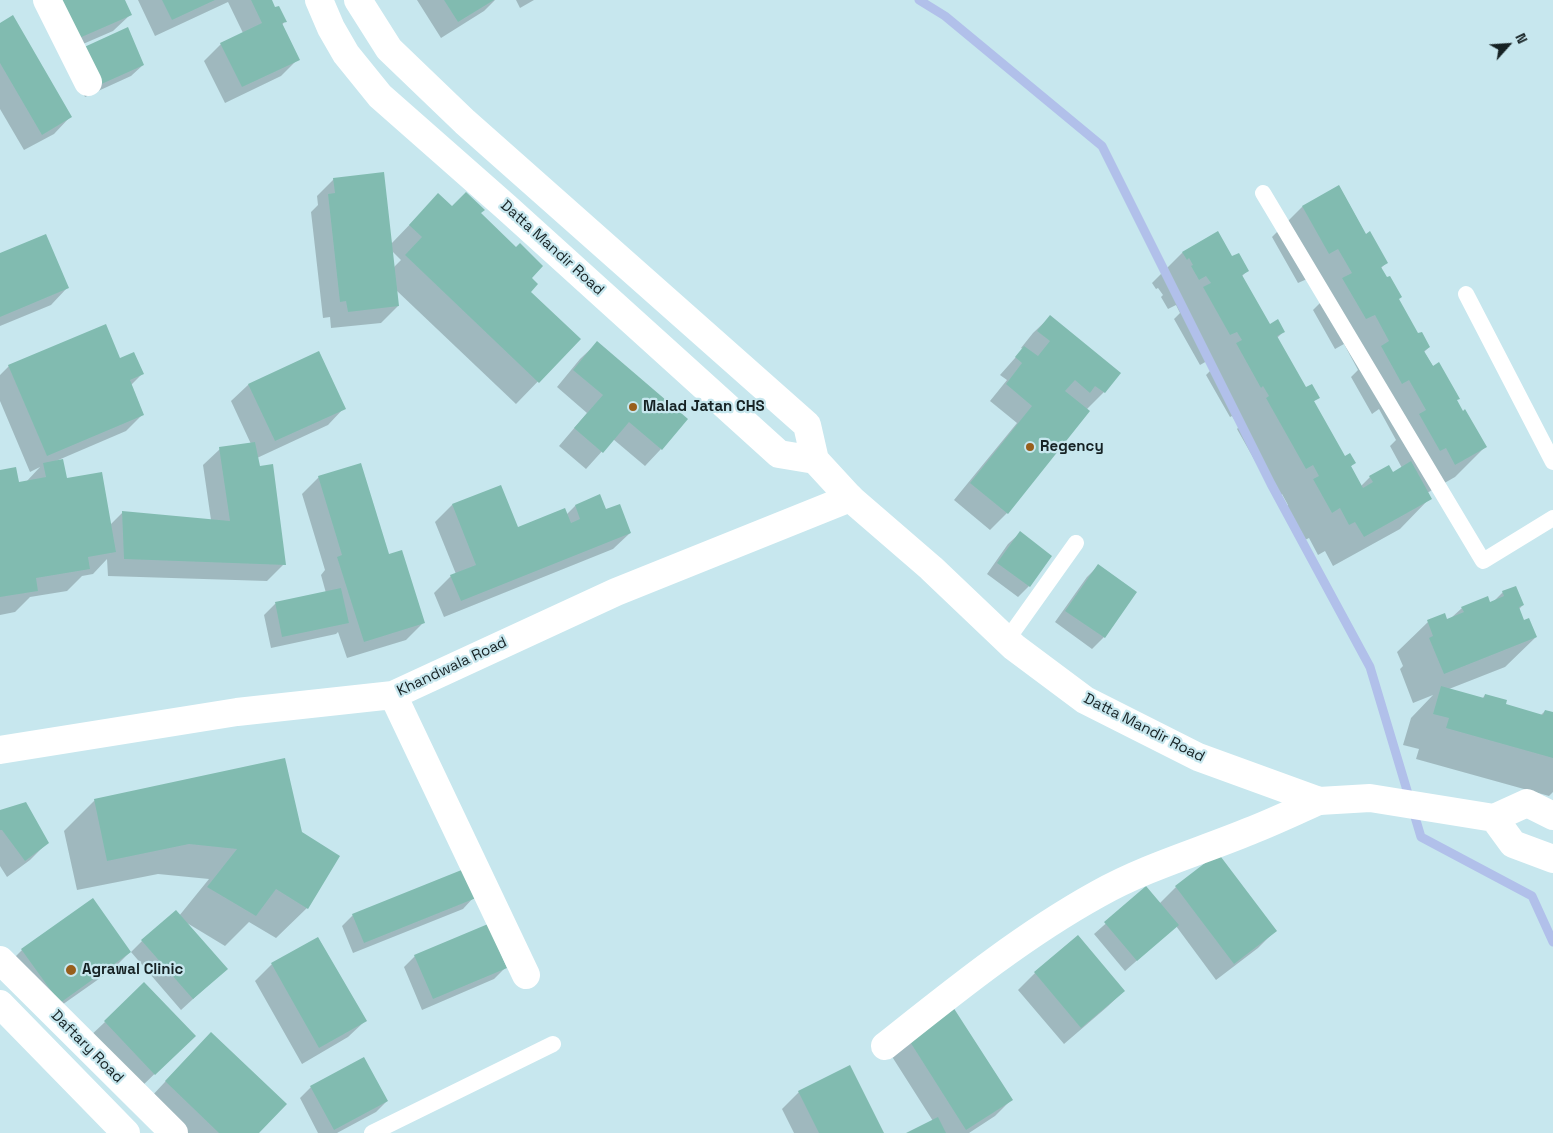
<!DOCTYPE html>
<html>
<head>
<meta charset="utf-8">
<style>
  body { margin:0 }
  #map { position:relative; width:1553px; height:1133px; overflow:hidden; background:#c7e7ee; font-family:"Space Grotesk",sans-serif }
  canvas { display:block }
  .north { position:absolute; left:1483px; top:20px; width:50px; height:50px; -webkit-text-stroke:4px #c7e7ee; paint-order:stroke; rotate:64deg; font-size:14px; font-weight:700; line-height:20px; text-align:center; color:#162224 }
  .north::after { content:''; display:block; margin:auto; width:18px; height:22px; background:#162224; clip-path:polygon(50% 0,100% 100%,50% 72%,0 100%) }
</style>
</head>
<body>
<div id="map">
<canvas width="1553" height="1133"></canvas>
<div class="north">N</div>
</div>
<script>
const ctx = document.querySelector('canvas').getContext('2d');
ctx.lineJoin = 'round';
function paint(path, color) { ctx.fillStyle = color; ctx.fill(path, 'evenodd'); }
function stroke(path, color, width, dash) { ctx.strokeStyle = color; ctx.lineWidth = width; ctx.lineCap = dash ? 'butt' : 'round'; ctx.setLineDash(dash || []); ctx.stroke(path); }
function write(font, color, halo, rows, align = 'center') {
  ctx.font = font + ' "Space Grotesk",sans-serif'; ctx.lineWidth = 4.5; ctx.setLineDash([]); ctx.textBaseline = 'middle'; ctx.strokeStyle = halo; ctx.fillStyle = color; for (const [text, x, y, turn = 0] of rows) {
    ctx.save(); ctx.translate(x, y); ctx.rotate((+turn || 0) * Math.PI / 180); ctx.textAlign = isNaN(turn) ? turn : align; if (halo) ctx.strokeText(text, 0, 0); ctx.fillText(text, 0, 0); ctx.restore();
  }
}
const shadow = new Path2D(`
  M124,0L130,15L113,31L60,54Z
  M138,0H270L274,8L285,21L282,25L298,59L281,76L225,103L204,61L221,44L243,33L228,2L155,36Z
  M417,0H495L484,11L441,38Z
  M516,0H534L520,8Z
  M0,24L70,117L54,134L24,150L0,109Z
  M69,61L143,65L131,76L85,97Z
  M334,179L391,244L417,217L452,207L480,213L530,278L529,292L579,339L516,404L396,290L398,306L381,323L331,328L330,317L323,318L311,212L318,205L317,196ZM392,251L401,260L394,267Z
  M1339,186L1366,235L1386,263L1381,268L1418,335L1429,347L1424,352L1485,447L1455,477L1427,493L1430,498L1400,529L1333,566L1325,551L1318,555L1309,538L1301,542L1283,511L1288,505L1282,494L1276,498L1237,429L1239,427L1232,416L1230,417L1206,375L1211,370L1207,361L1200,365L1174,319L1180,313L1176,305L1168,309L1161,297L1163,295L1158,288L1156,289L1152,283L1182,253L1217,233L1232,258L1247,271L1242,276L1269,325L1283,332L1277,338L1306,389L1318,398L1313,402L1344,457L1354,463L1350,467L1361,486L1370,477L1392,474L1402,468L1390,446L1396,440L1379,409L1372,414L1351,377L1358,370L1344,344L1335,349L1313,310L1321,302L1307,279L1298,283L1272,237L1302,207Z
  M0,254L67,288L51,305L0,326Z
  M1050,317L1119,373L1104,392L1086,410L1007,513L990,530L954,500L1017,423L990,401L1007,380L1000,375L1023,349L1021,348L1033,333Z
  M597,343L661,449L645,466L613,439L586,469L559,446L587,413L557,387L580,359Z
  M319,352L344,408L328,425L257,458L284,564L267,581L108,576L107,559L93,574L82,576L67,591L30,597L15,612L0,615V471L18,483L26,482L40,467L30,472L0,401V375L9,366L119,359L142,374L131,385L143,414L126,431L56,461L66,479L110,525L123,512L211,520L203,465L220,449L251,444L231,401L248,385Z
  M319,477L388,555L423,623L406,640L347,658L338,632L336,634L271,648L264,615L275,604L326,593L321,575L325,570L302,494Z
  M500,486L517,529L566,515L575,506L606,511L630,533L613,549L444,617L434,593L451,576L456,574L435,522L452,505Z
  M1020,533L1029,586L1018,597L987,574L1008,544Z
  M1098,566L1136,592L1104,637L1092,649L1055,622L1087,577Z
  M1503,592L1523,605L1519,609L1523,621L1536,637L1505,667L1449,689L1482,699L1485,695L1504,705L1541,715L1545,711L1553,713V792L1549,796L1416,759L1419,749L1403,745L1411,718L1433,695L1413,703L1400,669L1403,666L1397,652L1428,622L1447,620L1451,618L1462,608L1489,604L1493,602Z
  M284,759L307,908L276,938L249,922L225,946L187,923L226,969L181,1010L131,952L142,941L179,916L209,879L158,874L77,890L64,831L95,800Z
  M0,812L47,843L30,860L7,877L0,866Z
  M1176,887L1275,931L1258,948L1216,980L1176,926L1125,971L1094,934L1146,888L1159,904Z
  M474,897L463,909L353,953L342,926L353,915Z
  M1078,936L1124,991L1107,1007L1064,1044L1018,990L1035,973Z
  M318,938L365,1021L348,1037L302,1064L255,981L272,964Z
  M22,950L130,952L113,969L42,1019L5,967Z
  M415,956L505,968L494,979L422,1010L404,967Z
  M105,1022L177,1052L137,1091L88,1038Z
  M907,1038L1011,1100L995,1116L969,1133H909L933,1121L891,1055Z
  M195,1050L258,1133H185L149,1099Z
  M311,1087L387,1101L376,1112L337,1133H318L300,1098Z
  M799,1092L882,1133H794L782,1109Z`);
const stream = new Path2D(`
  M919,0L945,16L1102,146L1271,484L1370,667L1421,837L1532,896L1553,942`);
const building = new Path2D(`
  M60,0H125L132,15L77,39Z
  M162,0H215L172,20Z
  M251,0H272L275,7L279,6L287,22L282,23L300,60L242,87L220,43L262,23Z
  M444,0H494L458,22Z
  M13,15L72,117L42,135L0,63V23Z
  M128,27L144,65L97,86L80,49Z
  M384,172L399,306L348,312L346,301L340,302L328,194L335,193L333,178Z
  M1339,185L1366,234L1370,231L1388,263L1381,267L1387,277L1390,276L1402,297L1399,299L1418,333L1422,332L1430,347L1424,351L1433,366L1439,362L1460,399L1457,400L1463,411L1465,409L1487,447L1455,465L1446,448L1440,451L1419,414L1426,410L1409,380L1402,384L1381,346L1389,341L1375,315L1366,319L1342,278L1352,273L1338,249L1329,254L1302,206Z
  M466,192L485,210L481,213L516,247L520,243L543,266L532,278L538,284L531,292L581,339L539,383L405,255L422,237L409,225L438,193L452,206Z
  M1218,231L1232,256L1239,253L1249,271L1242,275L1270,324L1278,319L1285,332L1277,336L1306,387L1312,384L1320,398L1314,401L1345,456L1350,453L1356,463L1351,466L1363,488L1373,482L1369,476L1389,465L1393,472L1411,461L1432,499L1364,537L1355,522L1349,525L1340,508L1332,513L1313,479L1319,476L1313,465L1306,469L1266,398L1269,396L1263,386L1261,388L1236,343L1242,340L1237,332L1230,335L1203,287L1211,283L1206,276L1199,280L1191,266L1193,265L1189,258L1187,260L1182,252Z
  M46,234L69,288L0,317V253Z
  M1050,315L1121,373L1105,393L1095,386L1090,393L1075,380L1065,391L1090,411L1008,514L970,483L1032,406L1006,384L1022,363L1015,357L1024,346L1038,356L1050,341L1037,331Z
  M106,324L120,358L134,352L144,374L130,380L144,415L47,456L8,365Z
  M597,341L688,419L662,450L629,422L603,453L574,428L603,395L573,370Z
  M319,351L346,409L275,441L248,384Z
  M255,442L260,466L273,464L286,565L124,559L122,511L230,521L219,447Z
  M63,459L67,478L102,472L116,552L88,557L90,569L36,578L38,591L0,597V470L16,467L19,482L46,477L43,463Z
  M361,463L389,554L402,550L425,623L364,642L337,557L342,555L318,476Z
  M501,485L518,527L565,508L571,523L580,519L575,505L600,494L606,509L620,504L631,533L461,601L450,575L476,565L452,504Z
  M1020,531L1052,556L1030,587L997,563Z
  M1098,564L1137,592L1105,638L1065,611Z
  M1516,586L1524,605L1519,607L1524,620L1529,618L1537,637L1444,674L1429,638L1433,636L1427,620L1445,613L1447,619L1464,612L1461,607L1488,596L1490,602L1504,596L1502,591Z
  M341,588L349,623L282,637L275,602Z
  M1441,686L1484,698L1485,694L1507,700L1506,704L1543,715L1545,710L1553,712V758L1446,728L1449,718L1433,714Z
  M285,758L302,832L340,856L308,909L276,889L256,916L207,887L237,849L189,844L107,861L94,799Z
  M26,802L49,843L25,861L2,830H0V810Z
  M1218,853L1277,931L1234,964L1175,886Z
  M464,869L476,898L364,943L352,914Z
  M1146,886L1179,925L1137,961L1104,922Z
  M93,898L131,952L60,1003L21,949Z
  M176,910L228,969L193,999L141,940Z
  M488,924L507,968L433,999L414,955Z
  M1078,935L1125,991L1081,1028L1034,972Z
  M318,937L367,1021L319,1048L271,963Z
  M144,982L196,1036L155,1075L104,1021Z
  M953,1007L1013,1100L966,1130L907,1037Z
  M211,1032L287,1104L259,1133H219L165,1081Z
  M364,1057L388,1101L334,1130L310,1086Z
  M850,1065L884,1133H819L798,1091Z
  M938,1117L946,1133H906Z`);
const service = new Path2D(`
  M1263,193L1483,561L1553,518
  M1466,294L1553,462
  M1007,640L1076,543
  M372,1133L553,1044`);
const minor = new Path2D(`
  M47,0L88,82
  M393,695L526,975
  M0,750L237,712L393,695L616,592L850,498
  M885,1046C953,992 1022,936 1098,894C1146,867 1199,852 1250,831C1273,822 1296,811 1319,801`);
const tertiary = new Path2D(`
  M0,960L174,1133
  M0,1004L126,1133`);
const secondary = new Path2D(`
  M319,0L331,28L346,54L380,96L506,207L779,454L815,460
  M358,0L389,49L465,122L807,425L815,460L850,498L931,568L1014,647L1085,700L1198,757L1319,801L1370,798L1494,818L1527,803L1553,816
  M1494,818L1513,844L1553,859`);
const markers = [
  [633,407,5,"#985f1c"],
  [1030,447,5,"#985f1c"],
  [71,970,6,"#985f1c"]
];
const streetNames = [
  ["Datta Mandir Road",552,248,42],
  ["Khandwala Road",452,667,-25],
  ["Datta Mandir Road",1144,728,27],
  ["Daftary Road",87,1047,45]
];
const poiNames = [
  ["Malad Jatan CHS",643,407],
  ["Regency",1040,447],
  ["Agrawal Clinic",82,970]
];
paint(shadow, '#0003');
stroke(stream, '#b1c0ea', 9);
paint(building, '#81bbb0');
stroke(service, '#fff', 16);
stroke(minor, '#fff', 28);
stroke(tertiary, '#fff', 28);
stroke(secondary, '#fff', 28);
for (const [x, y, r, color] of markers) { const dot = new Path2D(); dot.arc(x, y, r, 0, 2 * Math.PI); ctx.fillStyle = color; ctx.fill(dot); stroke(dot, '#c7e7ee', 2); }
write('15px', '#162224', '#c7e7ee', streetNames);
write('bold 15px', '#162224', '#c7e7ee', poiNames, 'left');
</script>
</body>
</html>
